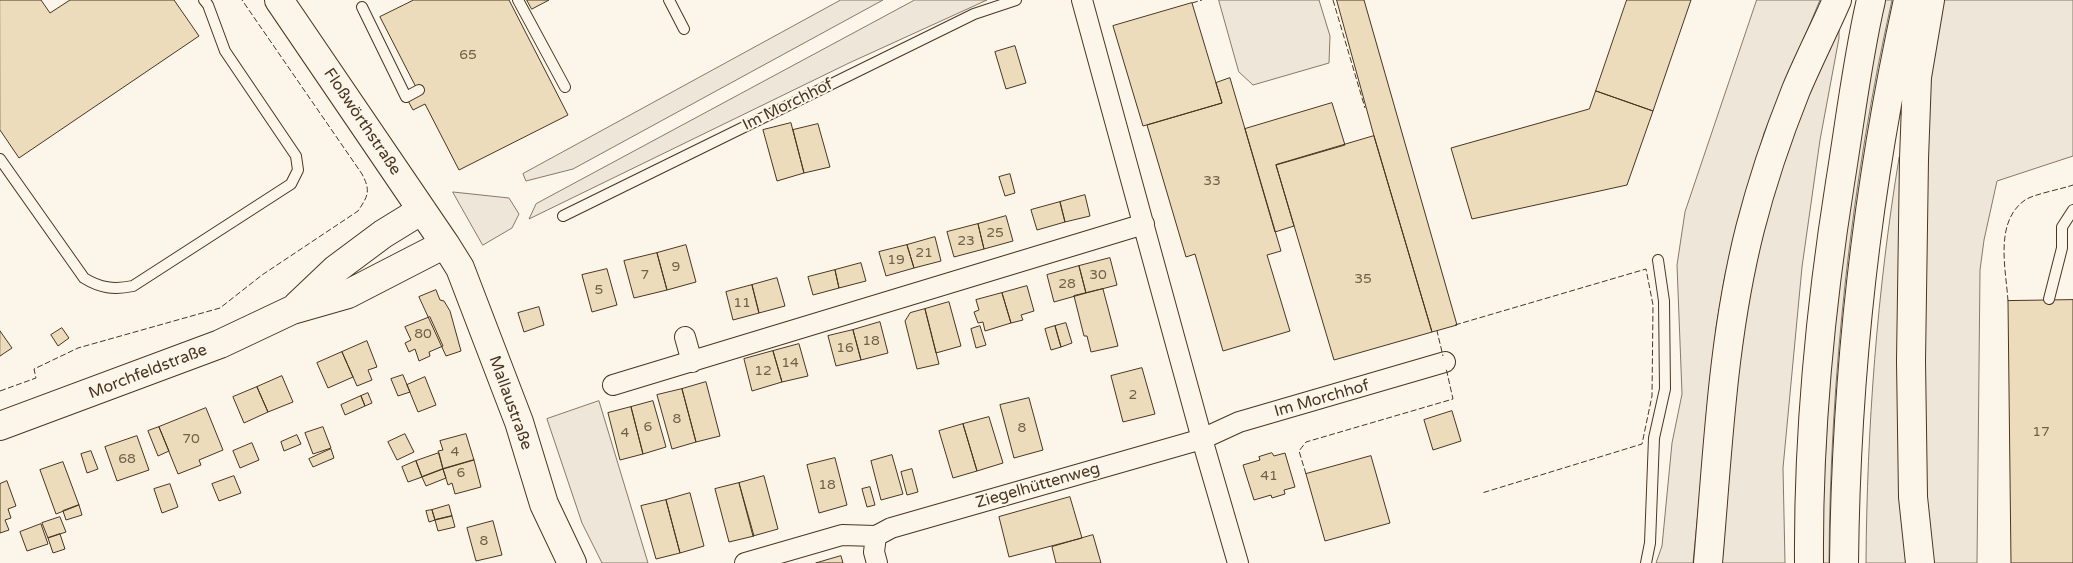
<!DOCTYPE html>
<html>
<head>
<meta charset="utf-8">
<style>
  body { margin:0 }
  canvas { display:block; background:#fbf6e9 }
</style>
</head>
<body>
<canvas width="2073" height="563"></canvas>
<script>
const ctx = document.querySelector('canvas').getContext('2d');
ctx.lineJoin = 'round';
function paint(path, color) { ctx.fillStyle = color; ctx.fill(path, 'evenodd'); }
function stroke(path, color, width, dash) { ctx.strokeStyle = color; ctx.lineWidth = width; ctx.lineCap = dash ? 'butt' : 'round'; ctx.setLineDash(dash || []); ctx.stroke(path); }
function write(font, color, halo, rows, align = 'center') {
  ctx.font = font + ' "Varela Round",sans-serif'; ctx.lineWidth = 4; ctx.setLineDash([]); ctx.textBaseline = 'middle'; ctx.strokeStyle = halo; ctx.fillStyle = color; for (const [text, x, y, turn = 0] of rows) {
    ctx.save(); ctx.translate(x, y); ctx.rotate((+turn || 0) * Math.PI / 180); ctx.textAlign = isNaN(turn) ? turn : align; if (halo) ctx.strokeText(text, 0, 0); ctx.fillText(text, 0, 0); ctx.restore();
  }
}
const green = new Path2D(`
  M841,0H883L573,169L526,181L523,174Z
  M915,0H987L849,63L529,219L536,204Z
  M1219,0H1319L1330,36L1329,63L1253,85L1239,72Z
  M1757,0H1820L1764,133L1725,275L1716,328L1693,563H1656L1662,546L1672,443L1682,394L1677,265L1685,212Z
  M1883,0H1892C1851,181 1830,378 1829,563H1820L1832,325L1847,196Z
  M1941,0H2073V156L1997,181L1984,240L1980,270L1977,563H1929L1921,377L1929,69Z
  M1839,28V38L1820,140L1802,267L1783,468L1785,563H1722L1730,413L1755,252L1802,103Z
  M1899,158L1905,159L1908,563H1866C1867,427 1877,292 1899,158Z
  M453,192L509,198L519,214L512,228L483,245Z
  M599,401L648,563H602L582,523L547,419Z`);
const building = new Path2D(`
  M0,0H41L50,13L70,0H174L199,36L19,158L0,130Z
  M414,0H509L568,115L459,170L425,104L413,110L407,99L419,93L380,17Z
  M527,0H549L532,9Z
  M1337,0H1364L1457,325L1432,332L1374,136Z
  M1627,0H1691L1653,111L1596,91Z
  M1192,3L1222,103L1143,126L1113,26Z
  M1015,46L1026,83L1006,89L995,52Z
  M1230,78L1281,251L1267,255L1290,331L1223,351L1195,254L1186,257L1147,125L1222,103L1216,83Z
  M1596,91L1653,111L1627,185L1472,219L1451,148L1589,109Z
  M1332,103L1345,145L1276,165L1294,226L1275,232L1245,129Z
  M791,123L804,173L777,181L763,130Z
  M818,124L830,167L804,173L793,130Z
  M1374,136L1432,332L1334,360L1276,165Z
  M1010,174L1015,193L1005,196L999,177Z
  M1085,195L1090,216L1065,222L1060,202Z
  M1060,202L1065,222L1037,230L1031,210Z
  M1006,216L1013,241L984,249L978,224Z
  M978,224L984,249L954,257L947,232Z
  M935,237L941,261L914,268L907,245Z
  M686,245L696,282L667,290L657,253Z
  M907,245L914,268L886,276L879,252Z
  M657,253L667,290L634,298L624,261Z
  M1110,258L1117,285L1086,293L1079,266Z
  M861,263L866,281L839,288L835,270Z
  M1079,266L1086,293L1054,302L1047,275Z
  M607,269L617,305L592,312L582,275Z
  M835,270L839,288L813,295L808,277Z
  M777,278L785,306L759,313L752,285Z
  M752,285L759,313L733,320L726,292Z
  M1027,286L1034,311L1021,315L1023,320L1011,323L1002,293Z
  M1103,289L1118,346L1091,352L1087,336H1084L1074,296Z
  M436,290L440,300L444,301L450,311L461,351L446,356L419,297Z
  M1002,293L1011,323L985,331L983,322L978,323L974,312L979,310L976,300Z
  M2073,300V563H2011L2008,301Z
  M949,302L961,346L936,353L925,309Z
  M539,307L544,325L524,332L518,313Z
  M925,309L939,364L917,369L905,321L910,313Z
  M430,317L443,346L429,352L430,356L419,361L415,349L409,352L405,343L411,340L405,327Z
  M880,322L888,353L861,360L853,330Z
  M1066,323L1072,343L1061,347L1055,326Z
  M980,326L986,345L976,348L971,329Z
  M1055,326L1061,347L1051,350L1045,329Z
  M62,328L69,338L58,346L51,335Z
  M853,330L861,360L836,366L828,336Z
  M0,331L12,348L0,356Z
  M367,341L377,367L368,370L372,380L357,386L342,352Z
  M799,344L808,376L782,382L773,351Z
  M773,351L782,382L752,391L744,359Z
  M342,352L353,377L328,388L317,363Z
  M1142,368L1155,414L1123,422L1111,376Z
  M403,375L410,392L398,396L391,379Z
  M282,376L293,402L268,412L257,387Z
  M425,377L436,405L418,412L407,385Z
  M706,382L720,436L696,442L682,389Z
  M257,387L268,412L244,423L233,397Z
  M682,389L696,442L672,449L657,395Z
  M368,393L372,403L365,406L361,396Z
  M361,396L365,406L345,415L341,405Z
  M1029,398L1043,450L1014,458L1000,405Z
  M653,401L666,447L643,454L631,407Z
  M631,407L643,454L620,460L608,413Z
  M206,408L223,450L199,460L201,465L178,474L159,427Z
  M1452,411L1461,441L1433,450L1424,420Z
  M989,417L1003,463L977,471L963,424Z
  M963,424L977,471L953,478L939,431Z
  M159,427L169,451L158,456L148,431Z
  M323,427L331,448L313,454L305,433Z
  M405,434L414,452L397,460L388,442Z
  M466,434L474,460L443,469L438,451L443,450L440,441Z
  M297,435L301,444L284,451L281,442Z
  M137,436L149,470L117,481L105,447Z
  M252,443L259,460L240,468L233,451Z
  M331,449L334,458L313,467L309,459Z
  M91,451L98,469L87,473L81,454Z
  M439,453L443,469L422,477L416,461Z
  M1272,453L1274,456L1285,453L1295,487L1284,490L1285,494L1272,498L1271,495L1254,500L1243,465L1260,460L1259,457Z
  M892,455L903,494L881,500L871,461Z
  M1371,456L1390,523L1325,541L1306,474Z
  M835,458L847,505L819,513L807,465Z
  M474,460L481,487L455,494L452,483L448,485L443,469Z
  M416,461L422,477L408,482L402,467Z
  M63,462L79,505L56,514L40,470Z
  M443,469L446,478L426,486L422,477Z
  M912,469L918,492L907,495L901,472Z
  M234,476L241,493L219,501L212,484Z
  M764,476L778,529L753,536L739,483Z
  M7,481L16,506L8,509L11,518L5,520L9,530L0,533V484Z
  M739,483L754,536L729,542L715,489Z
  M170,484L178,507L162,513L154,489Z
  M870,487L875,505L867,507L862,489Z
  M690,493L704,546L680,553L666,500Z
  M1070,497L1082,538L1009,557L999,517Z
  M666,500L680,553L656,559L641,506Z
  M79,505L82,515L66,520L63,511Z
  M449,505L452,516L435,520L432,510Z
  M432,510L435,520L429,522L426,511Z
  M452,516L455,527L438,531L435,520Z
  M60,517L66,532L48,538L42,523Z
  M493,521L502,555L476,561L467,528Z
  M41,524L48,544L27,551L20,532Z
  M60,534L65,549L53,553L48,538Z
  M1093,535L1101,563H1056L1052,547Z
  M841,556L843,563H816Z`);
const service = new Path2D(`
  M518,0L565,87
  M669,0L684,29
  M362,7L406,97L419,90
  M0,159L84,278C100,288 114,290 133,286L291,184L298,170L296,156L225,51L208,5L204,0
  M563,216L974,14L1016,0
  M2049,299L2062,248V227L2073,210
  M1646,563L1650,543L1654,438L1665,389L1664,301L1658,260`);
const minor = new Path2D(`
  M1082,0L1202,439L1238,563
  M685,337L692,362
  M613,385L1144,224
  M876,536L874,552L877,563
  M745,563L842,535L876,536L891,528L1202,439L1239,422L1445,362`);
const secondary = new Path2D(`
  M279,0L445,244L460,268L519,422L544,504L572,563
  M297,306L336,269L383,234L422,210
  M0,426L220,344L292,310L348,294L445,244`);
const trunk = new Path2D(`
  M1708,563C1718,450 1722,340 1750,229C1762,182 1778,135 1796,90C1809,59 1824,30 1837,0
  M1809,563C1808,435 1820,309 1840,183C1850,122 1857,60 1871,0
  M1844,563C1846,373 1867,185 1908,0
  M1920,563L1913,497L1911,361L1914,159L1917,77L1930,0`);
const fence = new Path2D(`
  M1333,0L1365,108
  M1192,3L1202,0
  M2008,301C2006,269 1994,222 2025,200C2034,194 2062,189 2073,185
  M1455,325L1646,269L1653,305L1652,396L1642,444L1482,493
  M1438,330L1437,331L1443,356
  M0,391L36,378L34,369L78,348L220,308L262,275L358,211C368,196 371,191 362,174L242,0
  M1306,474L1299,451L1306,442L1453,399L1446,368`);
const numberNames = [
  ["65",468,55],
  ["33",1212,181],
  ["25",995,233],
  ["23",966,241],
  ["21",924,253],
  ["19",896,260],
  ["9",676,267],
  ["7",645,275],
  ["30",1098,275],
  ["35",1363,279],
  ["28",1067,284],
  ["5",599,290],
  ["11",742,303],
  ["80",423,334],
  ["18",871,341],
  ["16",845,348],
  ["14",790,363],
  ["12",763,371],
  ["2",1133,395],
  ["8",677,419],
  ["6",648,427],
  ["8",1022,428],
  ["17",2041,432],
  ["4",625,433],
  ["70",191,439],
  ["4",455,452],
  ["68",127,459],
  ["6",461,473],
  ["41",1269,476],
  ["18",827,485],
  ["8",484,541]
];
const streetNames = [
  ["Im Morchhof",788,105,-26],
  ["Floßwörthstraße",362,122,56],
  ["Morchfeldstraße",148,372,-21],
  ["Im Morchhof",1322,399,-16],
  ["Mallaustraße",510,403,70],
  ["Ziegelhüttenweg",1038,486,-16]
];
paint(green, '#ede6d9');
stroke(green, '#887966', 1);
paint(building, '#ecdcbc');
stroke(building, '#4a3520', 1);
stroke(service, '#4a3520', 12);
stroke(minor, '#4a3520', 22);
stroke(secondary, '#4a3520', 30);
stroke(trunk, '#4a3520', 30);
stroke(service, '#fbf6e9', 10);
stroke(minor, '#fbf6e9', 20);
stroke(secondary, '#fbf6e9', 28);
stroke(trunk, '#fbf6e9', 28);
stroke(fence, '#4a3520', 1, [6, 2.5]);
write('14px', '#725f47', null, numberNames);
write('16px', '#4a3520', '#fbf6e9', streetNames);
</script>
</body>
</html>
